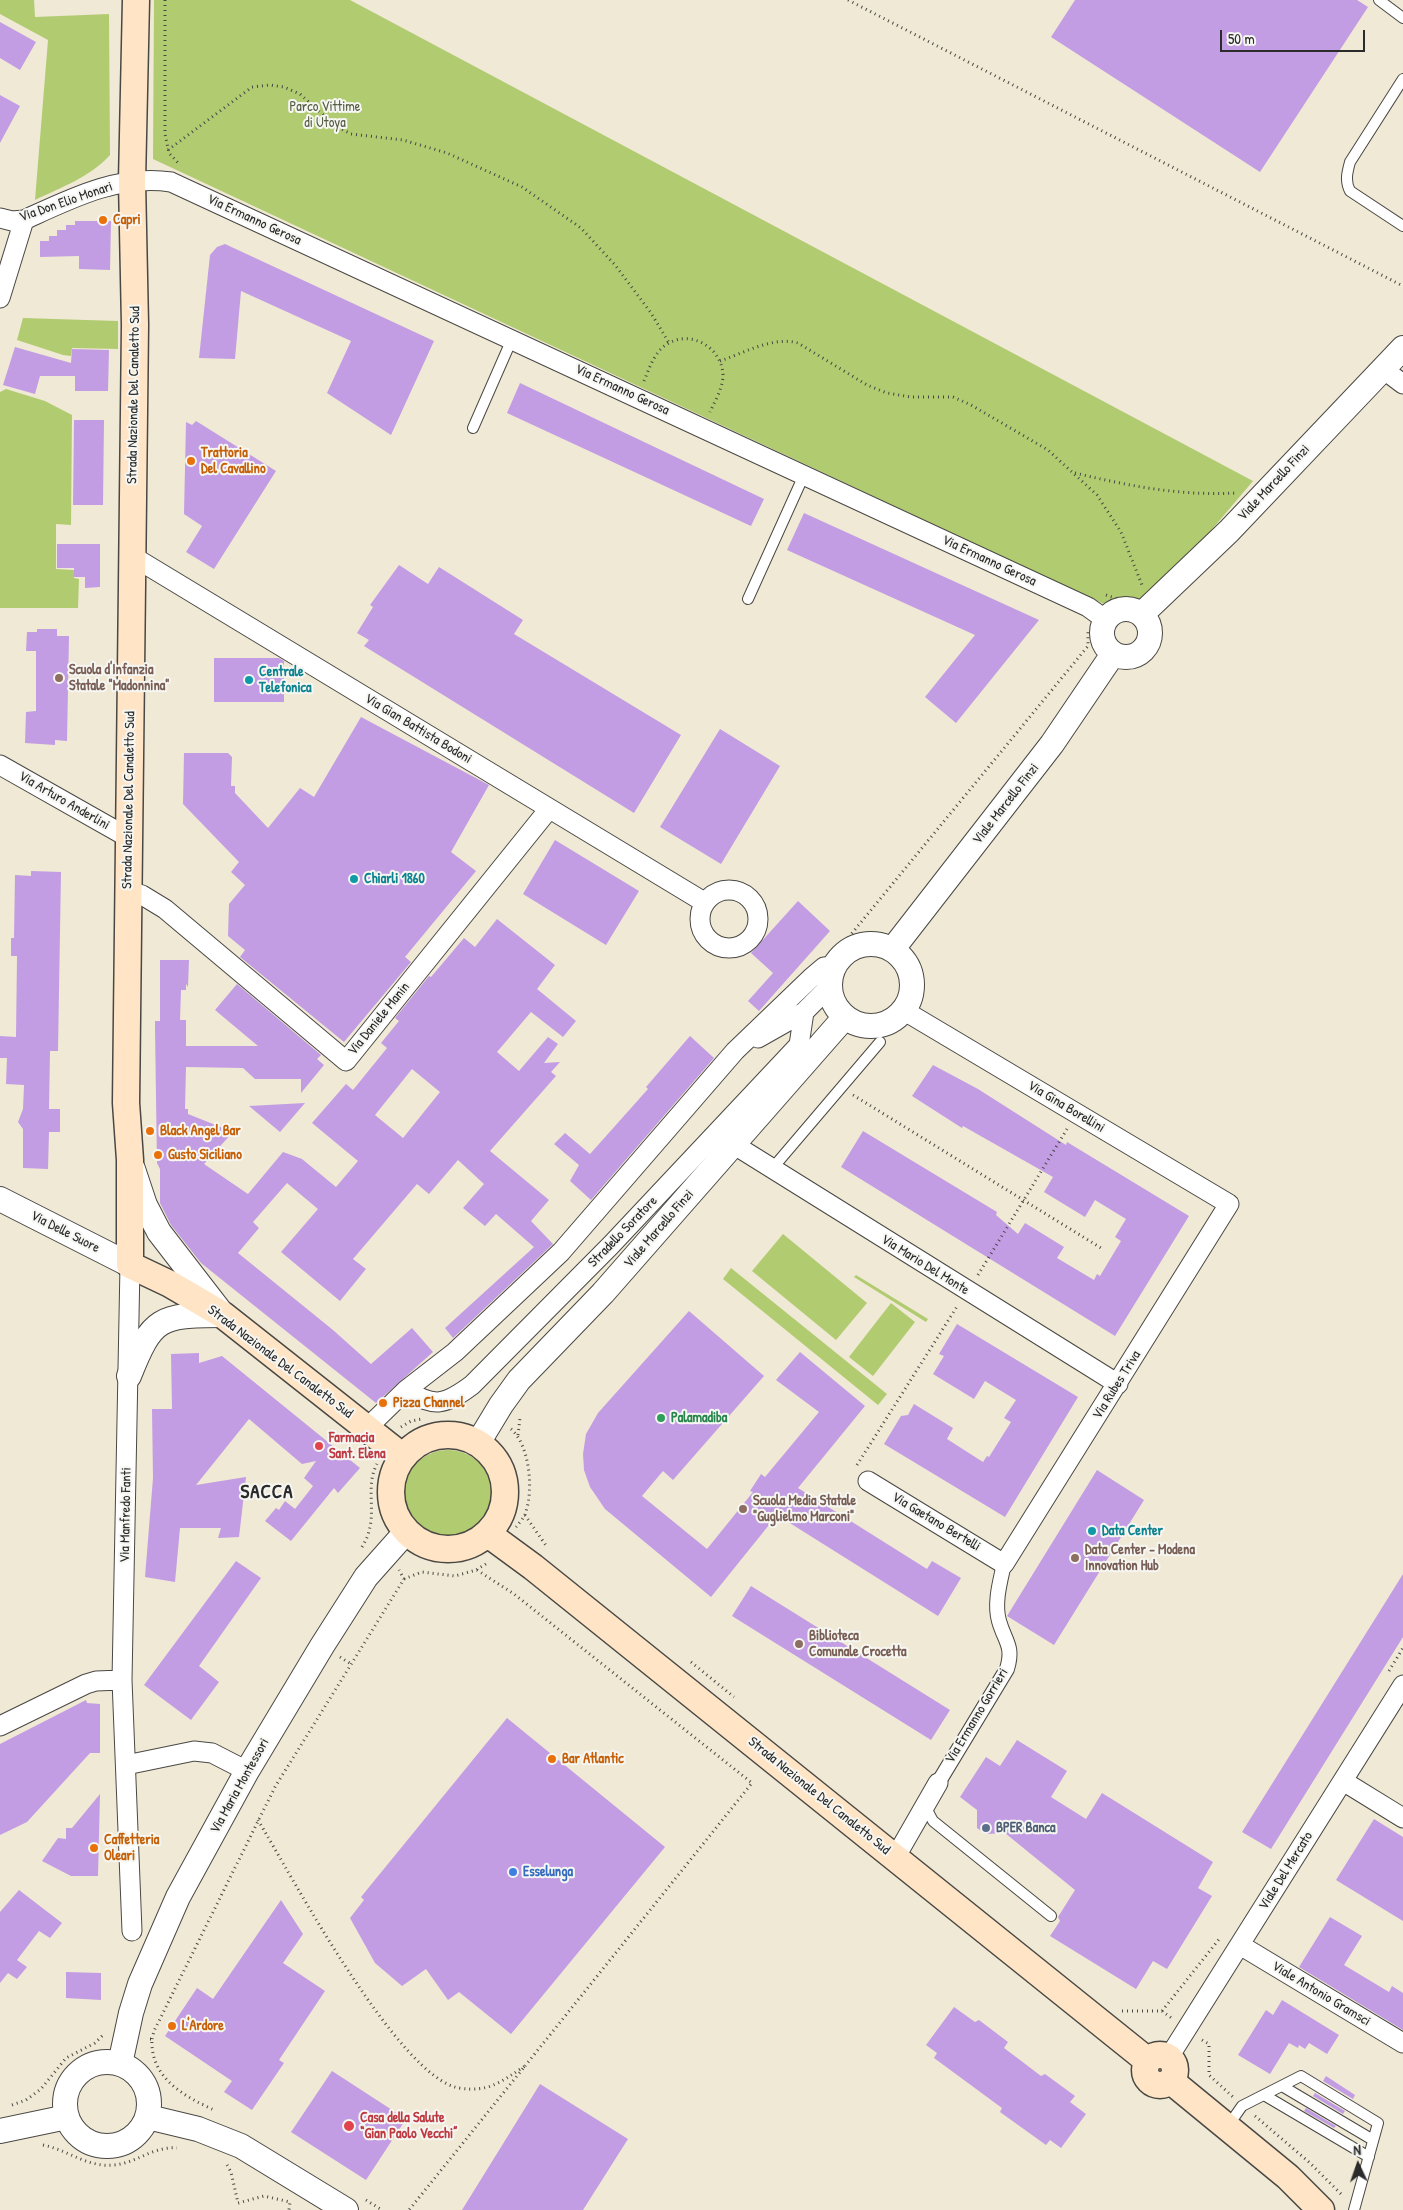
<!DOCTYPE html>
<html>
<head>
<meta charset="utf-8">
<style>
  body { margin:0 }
  #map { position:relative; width:1403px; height:2210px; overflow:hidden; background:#f0e9d5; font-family:"Patrick Hand",sans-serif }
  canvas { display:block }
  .north { position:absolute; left:1333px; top:2140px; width:50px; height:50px; -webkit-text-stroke:4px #f6f6f2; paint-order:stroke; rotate:357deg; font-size:14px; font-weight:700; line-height:20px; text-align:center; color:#2b2b2b }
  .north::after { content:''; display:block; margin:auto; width:18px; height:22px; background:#2b2b2b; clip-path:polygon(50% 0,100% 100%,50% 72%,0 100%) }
  .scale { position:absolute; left:1220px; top:30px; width:145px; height:22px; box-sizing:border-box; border:2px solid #2b2b2b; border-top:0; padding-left:6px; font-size:15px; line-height:18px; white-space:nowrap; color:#2b2b2b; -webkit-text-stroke:4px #f6f6f2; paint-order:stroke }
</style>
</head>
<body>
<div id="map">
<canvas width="1403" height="2210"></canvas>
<div class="north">N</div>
<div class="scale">50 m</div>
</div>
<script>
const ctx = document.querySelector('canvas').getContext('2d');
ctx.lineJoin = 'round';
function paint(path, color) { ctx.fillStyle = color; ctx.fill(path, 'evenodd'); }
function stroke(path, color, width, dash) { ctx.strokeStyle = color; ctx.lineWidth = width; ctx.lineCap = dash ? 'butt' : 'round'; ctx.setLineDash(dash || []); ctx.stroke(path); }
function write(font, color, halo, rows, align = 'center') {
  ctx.font = font + ' "Patrick Hand",sans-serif'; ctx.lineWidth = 4; ctx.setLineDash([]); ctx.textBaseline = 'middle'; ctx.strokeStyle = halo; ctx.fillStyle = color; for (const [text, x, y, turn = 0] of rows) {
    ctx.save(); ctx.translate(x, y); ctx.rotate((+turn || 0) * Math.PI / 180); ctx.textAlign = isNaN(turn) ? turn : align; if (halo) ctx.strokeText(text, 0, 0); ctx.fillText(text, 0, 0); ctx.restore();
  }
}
const green = new Path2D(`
  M0,0H34L35,17L109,14L110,155C90,177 62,187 35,200L48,40L0,14Z
  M154,0H350L1253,481L1147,606L1106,605L153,159Z
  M23,318L118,321V349L72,348L71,356L63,355L17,340Z
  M6,389L45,401L72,415L71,525L56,524V569L74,570V578L79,579L78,608H0V392Z
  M783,1234L867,1303L836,1340L752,1271Z
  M731,1268L887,1394L878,1405L723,1279Z
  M856,1275L928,1319L926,1322L854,1277Z
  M891,1303L915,1322L873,1376L849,1357Z
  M403 1495a45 45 0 1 1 90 0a45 45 0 1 1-90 0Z`);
const building = new Path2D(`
  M1075,0H1357L1368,7L1260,172L1051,37Z
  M0,22L36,42L20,70L0,58Z
  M0,95L20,106L0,143Z
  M75,221H111L110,270L79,269V256L40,257V241H49V236H57V230H66V225H75Z
  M225,244L434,341L391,435L327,393L351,341L241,291L235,359L199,358L210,255L217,247Z
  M15,347L71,363L72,349L109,350L108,391H75V376H40L35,394L3,385Z
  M520,383L764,499L751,526L507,413Z
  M74,420H104L103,505H73Z
  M196,421L276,471L214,569L186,552L202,526L184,514L186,422L192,425Z
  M804,513L1039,620L956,723L925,697L975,635L787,550Z
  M57,544H100V587L85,588V577H74V568H57Z
  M399,565L428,584L439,567L523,620L514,634L681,735L634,813L364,646L369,640L357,633L373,607L370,605Z
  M37,629H57V636H69L67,741L55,740V745L25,743L26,712L36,711V651H26L27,632H37Z
  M214,658H279L284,661V702H214Z
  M361,717L489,785L451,852L476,871L405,957L411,962L344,1042L240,957L245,950L228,936L229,904L245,885L231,872L239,862L183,804L184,753H228L232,757L231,786H235V793L268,828L300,788L314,797Z
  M720,729L780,766L721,864L660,827Z
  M555,840L639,891L606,945L523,894Z
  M31,871L61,872L58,1051H50L49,1109H60V1132H49L48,1169L23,1168V1129L18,1122L23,1109L24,1085L6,1084L7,1058H0V1036L16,1037L17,956H11V938H14L15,875L31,876Z
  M798,901L830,931L759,1011L748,1001L773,973L751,953Z
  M497,919L555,965L537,989L576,1021L563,1037L531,1012L497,1052L519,1071L548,1037L558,1044L544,1063L560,1062L551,1072L556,1076L490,1151L549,1200L531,1221L553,1244L453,1338L445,1328L534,1247L496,1214L485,1226L463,1208L484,1184L458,1160L429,1194L417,1184L353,1259L366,1269L340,1301L281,1252L318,1209L287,1183L253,1222L259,1228L238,1253L333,1330L371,1364L412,1328L433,1352L376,1403L201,1263L171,1225L160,1203V1169L157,1163L155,1029V1021H160V960H189L188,987L186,984V990H181L180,1020H186V1046H258L215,1010L237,984L321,1055L317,1059L324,1065L301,1093V1079H255L243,1068L186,1067L185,1109H188V1114L233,1132L204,1164L248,1194L283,1152L302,1159L336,1187L358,1161L312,1123L346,1084L353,1090L387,1048L381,1043L399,1021L395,1018L429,976L431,977L464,938L475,947ZM412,1069L440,1092L403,1138L375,1115Z
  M690,1036L714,1058L591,1200L570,1181L579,1165L554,1144L565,1133L590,1154L648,1089L646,1087Z
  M933,1065L978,1089L1066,1145L1067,1142L1189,1216L1115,1336L841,1167L863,1131L997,1212L996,1215L1018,1234L1025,1223L1064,1247L1057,1258L1094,1280L1097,1274L1100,1276L1121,1241L1115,1237L1126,1219L1095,1200L1085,1217L1044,1192L1053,1177L963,1126L962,1128L912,1096Z
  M305,1103L280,1132L249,1106Z
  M689,1311L764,1376L673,1480L663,1471L642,1496L707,1549L753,1492L750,1491L761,1474L765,1477L819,1412L776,1380L800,1352L865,1406L798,1488L927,1569L932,1561L961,1578L938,1616L777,1515L711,1597L605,1509L590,1487L584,1470L583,1454L586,1434L598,1413Z
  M957,1324L1078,1397L1005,1517L884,1444L901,1416L908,1415L914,1404L953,1428L947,1439L983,1462L987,1456L989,1457L1011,1422L1004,1418L1016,1400L985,1381L974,1399L933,1374L944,1356L939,1354Z
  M199,1353V1363L222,1356L360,1468L338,1493L334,1488L291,1541L265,1521L276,1508L279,1510L285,1501L295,1509L313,1486L304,1478L316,1461L302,1464L249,1419L196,1485L246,1477L239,1537L218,1538L221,1528H180L175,1582L145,1577L153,1478L152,1409H172L171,1354Z
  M1097,1470L1144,1500L1054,1645L1007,1616Z
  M236,1561L261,1578L199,1666L219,1682L191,1720L144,1685Z
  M1403,1574V1637L1271,1849L1242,1832Z
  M751,1586L950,1710L931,1740L732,1616Z
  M86,1700L87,1703L100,1704V1753H90L27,1822L0,1835V1744Z
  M507,1718L665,1847L511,2034L459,1992L448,2000L426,1969L402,1986L375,1963L350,1918L364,1900L361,1897Z
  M1017,1740L1067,1771L1051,1797L1086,1819L1102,1793L1213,1862L1198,1888L1212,1896L1167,1969L1153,1961L1136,1989L1050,1936L1060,1921L1058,1917L1075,1890L1005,1833L986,1834L977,1828V1810L960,1797L986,1757L1000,1766Z
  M100,1794L98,1876H71L42,1861L58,1838L66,1839V1828H72Z
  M1374,1819L1403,1837V1921L1336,1880Z
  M19,1890L62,1923L50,1938L39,1931L17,1960L27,1967L17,1979L8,1973L0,1983V1912Z
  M281,1900L303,1934L283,1963L325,1991L279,2060L284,2063L252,2110L224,2092L232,2081L165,2036L197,1988L213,1999Z
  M1330,1917L1362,1936L1344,1965L1389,1992L1392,1986L1403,1993V2030L1299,1967Z
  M66,1972L101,1973V2000L66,1998Z
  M1282,2000L1339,2035L1327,2054L1309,2043L1305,2049L1299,2045L1298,2048L1289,2043L1270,2074L1238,2055L1266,2010L1273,2015Z
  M954,2007L975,2022L979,2020L1008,2042L1004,2048L1020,2060L1041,2076L1045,2074L1075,2096L1070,2102L1086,2114L1061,2148L1050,2140L1046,2145L1000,2112L1002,2108L934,2058L937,2053L926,2045Z
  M332,2071L406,2119L366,2180L291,2132Z
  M1326,2076L1355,2095L1353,2099L1323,2081Z
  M540,2084L628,2139L583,2210H462Z
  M1315,2093L1345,2111L1343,2114L1313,2096Z
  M1306,2108L1336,2126L1334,2128L1304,2111Z`);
const path = new Path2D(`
  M165,0V134L169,153L180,165
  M848,0L1403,286
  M168,150L252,87L270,85L284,87L300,94L334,125L351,134L403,140L447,153L522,187L581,228L615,265L651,313L669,343
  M720,361C744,353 773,336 798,343L867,385L887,393L911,397H953L971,405L1048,450L1097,495L1121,532L1142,585
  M644,381C649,369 653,356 663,347C687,327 722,346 723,375C723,388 715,401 710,412
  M1075,473C1129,486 1180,496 1236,493
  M1106,595L1118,599H1127
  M1133,662C1150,662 1158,646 1156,630
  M839,949L1088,646V629
  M912,957L918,982L917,998
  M853,1095L1101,1248
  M978,1275L1067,1129
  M401,1427L411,1421L422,1419
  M511,1429C530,1445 534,1492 525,1514C523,1519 519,1523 516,1527
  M518,1435L520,1418
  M857,1465L958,1305
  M525,1515L547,1547
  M362,1547C381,1517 363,1490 377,1464
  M477,1570L514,1594L752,1783L525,2066
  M404,1579L422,1572L455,1576L476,1570L489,1562
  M340,1657L351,1664
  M691,1662L734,1697
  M1389,1671L1403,1648
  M258,1820C291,1875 399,2078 459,2088C489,2093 502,2081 525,2066L409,2210
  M1122,2011H1162L1173,2019
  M1162,2011L1220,1938
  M150,2039H152C150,2077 183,2096 214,2110
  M152,2039L154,2031L275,1787L404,1579L399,1570
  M1202,2040L1209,2044V2075L1233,2097
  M12,2105L26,2100L41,2089L66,2058L95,2043L104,2034
  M1255,2116L1310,2163L1343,2196
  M43,2145C68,2150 88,2168 114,2165C137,2163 153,2146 177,2148
  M227,2165L231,2172L238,2203L264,2196L290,2202L289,2210
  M366,2200L382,2210`);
const service = new Path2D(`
  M1379,0L1403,18
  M1403,79L1350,162C1347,173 1345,181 1350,191L1403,226
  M473,428L512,339
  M748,599L804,475
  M771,1170L880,1042
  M925,1806L933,1821L1051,1916
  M1282,2086L1373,2140
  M1264,2095L1369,2157
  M1228,2126L1242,2106L1301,2076L1378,2123L1354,2210`);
const pedestrian = new Path2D(`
  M938,1783L1007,1669C1014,1646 1005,1642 999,1621C994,1603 1000,1582 1004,1564`);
const minor = new Path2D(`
  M0,218L12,221L24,220C70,199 118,174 171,182L1088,607L1106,620
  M0,298L24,220
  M1383,369L1403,384
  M132,556L704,902
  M0,765L129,838
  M700 919a29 29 0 1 1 58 0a29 29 0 1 1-58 0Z
  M128,891L142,895L165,909L346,1061L549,809
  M758,1038L804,1012
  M733,1144L1118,1384
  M130,1265L122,1680L132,1931
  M406,1390C435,1408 445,1405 472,1385L611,1245L799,1045L804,1012L830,986
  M367,1428L406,1390L455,1352L561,1252L735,1051L811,978L824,967L835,966
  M868,1481L1004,1564L1229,1204L903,1010
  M0,1726L86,1684L96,1681L122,1680
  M126,1765L194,1751L212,1753L247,1771
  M1343,1781L1403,1818
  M895,1858L938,1783
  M1240,1945L1403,2043
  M1169,2057L1403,1685`);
const tertiary = new Path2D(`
  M1102 633a24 24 0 1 1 48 0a24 24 0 1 1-48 0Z
  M1142,614L1229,531L1403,348
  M830 985a41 41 0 1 1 82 0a41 41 0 1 1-82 0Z
  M892,950L1052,744L1113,654
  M133,1169L145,1205L159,1232L220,1311
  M0,1199L130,1265
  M129,1376C152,1317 160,1315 223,1315
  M478,1443L501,1405L519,1380L603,1293L845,1017
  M65 2104a42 42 0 1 1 84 0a42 42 0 1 1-84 0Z
  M120,2064L131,2013L140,1984L178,1897L247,1771L322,1646L366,1577L406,1532
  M148,2117L198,2129L241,2146L346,2210
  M0,2131L67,2117`);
const secondary = new Path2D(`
  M136,0L132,181L135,325L126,1103L130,1160V1265L170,1284L223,1315L403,1457
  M391 1492a57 57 0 1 1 114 0a57 57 0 1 1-114 0Z
  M488,1534L533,1567L1148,2061
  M1145 2070a15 15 0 1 1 30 0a15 15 0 1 1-30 0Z
  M1171,2081L1288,2177L1321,2210`);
const markers = [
  [103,220,5,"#e8710a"],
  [191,461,5,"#e8710a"],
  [59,678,5,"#8d6e63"],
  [249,680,5,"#0f9aa8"],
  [354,879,5,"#0f9aa8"],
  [150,1131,5,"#e8710a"],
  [158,1155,5,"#e8710a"],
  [383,1403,5,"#e8710a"],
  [661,1418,5,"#2e9e5b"],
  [319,1446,5,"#e0444e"],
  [743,1509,5,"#8d6e63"],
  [1092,1531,5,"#0f9aa8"],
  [1075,1558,5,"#8d6e63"],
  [799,1644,5,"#8d6e63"],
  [552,1759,5,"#e8710a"],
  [986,1828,5,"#5c6f8a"],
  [94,1848,5,"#e8710a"],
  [513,1872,5,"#3f7fe0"],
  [172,2026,5,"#e8710a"],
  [349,2126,6,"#e0444e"]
];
const parkNames = [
  ["Parco Vittime",325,107],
  ["di Utoya",325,123]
];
const streetNames = [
  ["Via Don Elio Monari",66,202,-19],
  ["Via Ermanno Gerosa",254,220,25],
  ["Via Ermanno Gerosa",622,390,25],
  ["Strada Nazionale Del Canaletto Sud",134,395,-89],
  ["Viale Marcello Finzi",1274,483,-47],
  ["Via Ermanno Gerosa",989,561,25],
  ["Via Gian Battista Bodoni",418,729,31],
  ["Strada Nazionale Del Canaletto Sud",129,800,-89],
  ["Via Arturo Anderlini",64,801,30],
  ["Viale Marcello Finzi",1006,804,-52],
  ["Via Daniele Manin",379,1019,-51],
  ["Via Gina Borellini",1066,1107,31],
  ["Viale Marcello Finzi",659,1229,-49],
  ["Via Delle Suore",65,1232,27],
  ["Stradello Soratore",623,1232,-46],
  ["Via Mario Del Monte",925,1265,32],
  ["Strada Nazionale Del Canaletto Sud",280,1362,37],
  ["Via Rubes Triva",1117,1385,-58],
  ["Via Manfredo Fanti",126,1515,-89],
  ["Via Gaetano Bertelli",936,1522,31],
  ["Via Ermanno Gorrieri",977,1716,-59],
  ["Via Maria Montessori",240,1786,-61],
  ["Strada Nazionale Del Canaletto Sud",819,1796,39],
  ["Viale Del Mercato",1286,1871,-58],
  ["Viale Antonio Gramsci",1321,1994,31]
];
const foodNames = [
  ["Capri",113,220],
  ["Trattoria",201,453],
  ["Del Cavallino",201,469],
  ["Black Angel Bar",160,1131],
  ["Gusto Siciliano",168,1155],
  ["Pizza Channel",393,1403],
  ["Bar Atlantic",562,1759],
  ["Caffetteria",104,1840],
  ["Oleari",104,1856],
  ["L'Ardore",182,2026]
];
const educationNames = [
  ["Scuola d'Infanzia",69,670],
  ["Statale \"Madonnina\"",69,686],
  ["Scuola Media Statale",753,1501],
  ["\"Guglielmo Marconi\"",753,1517],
  ["Data Center - Modena",1085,1550],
  ["Innovation Hub",1085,1566],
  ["Biblioteca",809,1636],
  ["Comunale Crocetta",809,1652]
];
const cultureNames = [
  ["Centrale",259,672],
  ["Telefonica",259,688],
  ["Chiarli 1860",364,879],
  ["Data Center",1102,1531]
];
const leisureNames = [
  ["Palamadiba",671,1418]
];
const healthNames = [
  ["Farmacia",329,1438],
  ["Sant. Elena",329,1454],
  ["Casa della Salute",360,2118],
  ["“Gian Paolo Vecchi”",360,2134]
];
const serviceNames = [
  ["BPER Banca",996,1828]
];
const shopNames = [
  ["Esselunga",523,1872]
];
const districtNames = [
  ["SACCA",267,1493]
];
paint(green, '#b1cb71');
paint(building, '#c29de3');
stroke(service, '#494844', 12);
stroke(pedestrian, '#494844', 16);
stroke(minor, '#494844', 21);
stroke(tertiary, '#494844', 26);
stroke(secondary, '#494844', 29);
stroke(path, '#494844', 3, [1, 4]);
stroke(service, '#fff', 10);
stroke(pedestrian, '#fff', 14);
stroke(minor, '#fff', 19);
stroke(tertiary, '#fff', 24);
stroke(secondary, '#ffe4c6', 26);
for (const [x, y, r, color] of markers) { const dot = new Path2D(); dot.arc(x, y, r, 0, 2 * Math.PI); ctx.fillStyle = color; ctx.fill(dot); stroke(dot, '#f6f6f2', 2); }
write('14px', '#535b40', '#f6f6f2', parkNames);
write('14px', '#2b2b2b', '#f6f6f2', streetNames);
write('bold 14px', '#c56008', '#f6f6f2', foodNames, 'left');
write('bold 14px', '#785e54', '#f6f6f2', educationNames, 'left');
write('bold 14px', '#0d838f', '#f6f6f2', cultureNames, 'left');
write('bold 14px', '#27864d', '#f6f6f2', leisureNames, 'left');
write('bold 14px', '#be3a42', '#f6f6f2', healthNames, 'left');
write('bold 14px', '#4e5e75', '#f6f6f2', serviceNames, 'left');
write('bold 14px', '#366cbe', '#f6f6f2', shopNames, 'left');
ctx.letterSpacing = '1px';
write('bold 19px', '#2b2b2b', '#f6f6f2', districtNames);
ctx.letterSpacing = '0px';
</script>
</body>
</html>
